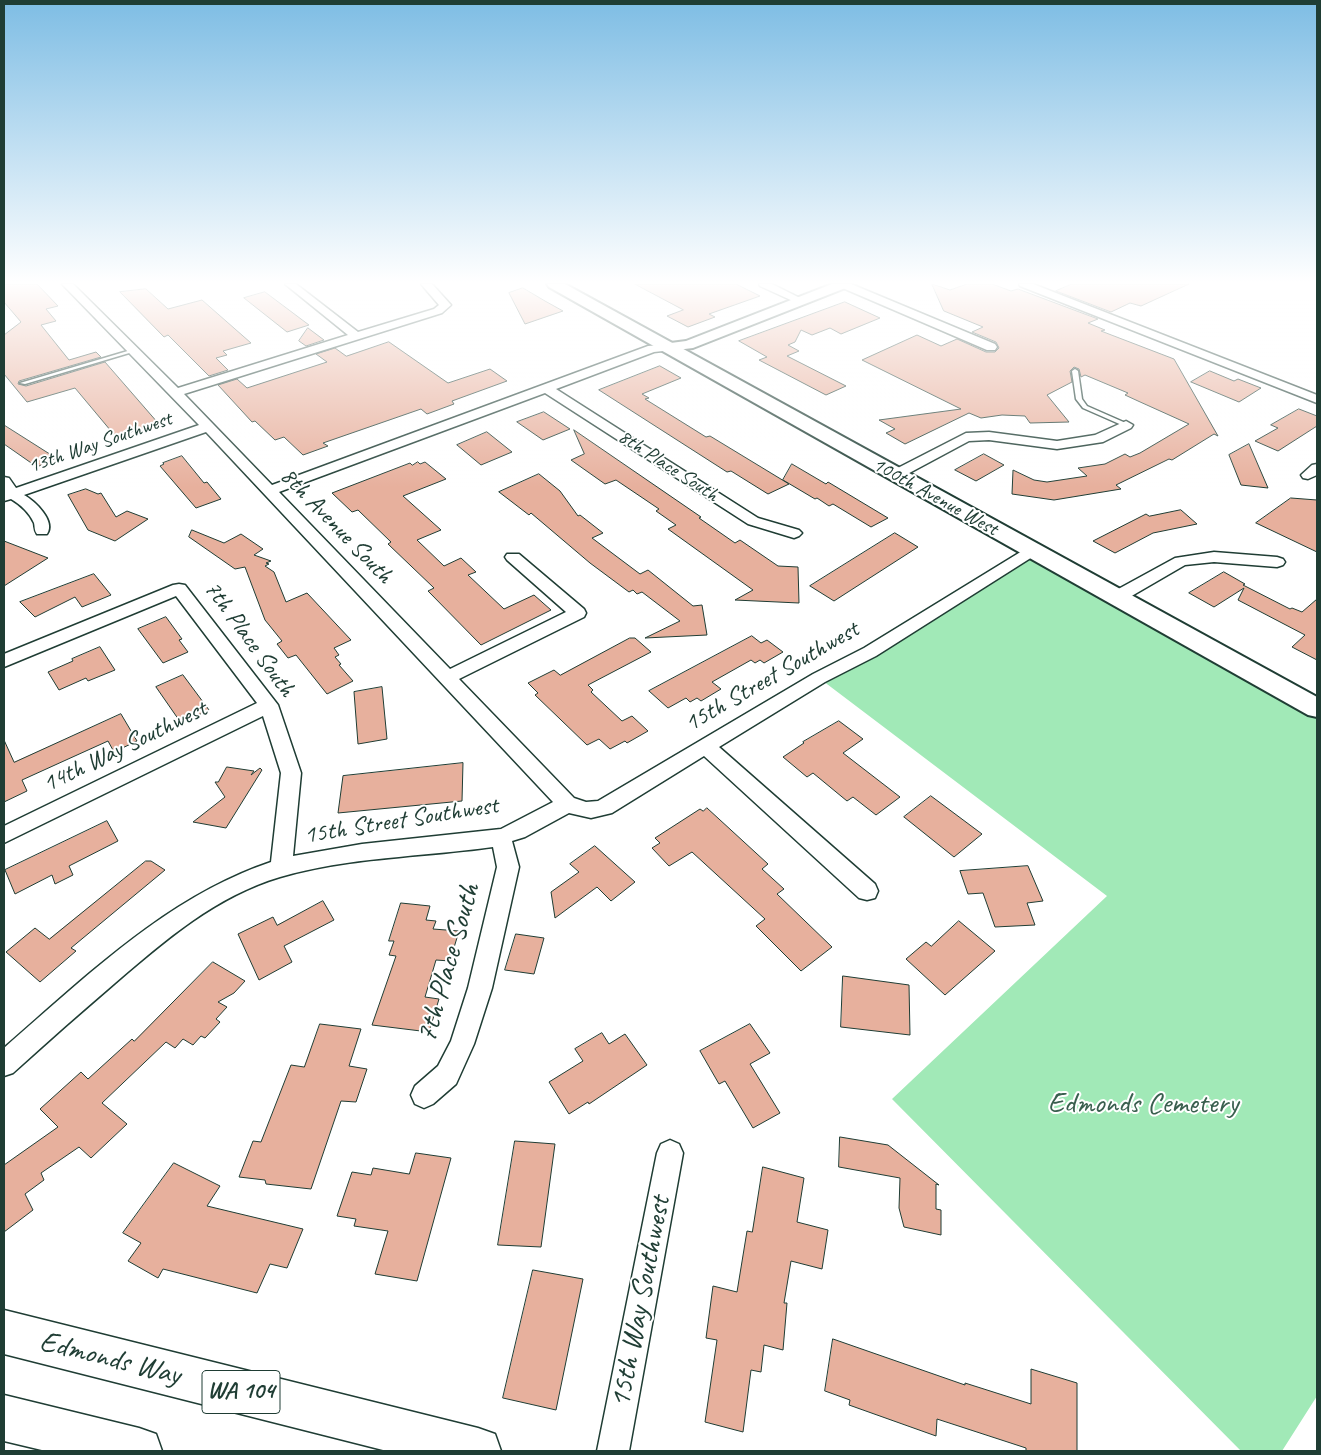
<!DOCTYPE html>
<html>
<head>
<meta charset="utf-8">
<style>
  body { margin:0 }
  #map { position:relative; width:1321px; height:1455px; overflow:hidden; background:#fff; font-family:Caveat,sans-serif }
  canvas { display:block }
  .frame { position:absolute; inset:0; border:5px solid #1f3d34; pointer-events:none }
</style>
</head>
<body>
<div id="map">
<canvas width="1321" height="1455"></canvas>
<div class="frame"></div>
</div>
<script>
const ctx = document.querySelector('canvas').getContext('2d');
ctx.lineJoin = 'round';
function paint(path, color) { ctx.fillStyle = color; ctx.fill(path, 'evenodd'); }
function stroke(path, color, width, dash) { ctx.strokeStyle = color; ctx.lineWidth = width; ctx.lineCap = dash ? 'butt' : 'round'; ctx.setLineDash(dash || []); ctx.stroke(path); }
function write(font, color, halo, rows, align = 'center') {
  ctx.font = font + ' Caveat,sans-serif'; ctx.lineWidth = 4; ctx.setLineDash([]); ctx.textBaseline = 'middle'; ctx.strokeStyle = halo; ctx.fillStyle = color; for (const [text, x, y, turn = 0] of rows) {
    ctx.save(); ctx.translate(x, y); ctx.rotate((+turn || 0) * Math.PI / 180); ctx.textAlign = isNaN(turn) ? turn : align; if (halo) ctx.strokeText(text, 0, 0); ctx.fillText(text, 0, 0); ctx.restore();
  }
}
const green = new Path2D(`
  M1032,551L1317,709V1396L1282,1451H1241L892,1099L1107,896L819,678Z`);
const building = new Path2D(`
  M4,284H37L58,306L46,309L56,321L41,325L69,360L96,352L101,357L19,381L18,384L26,386L105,362L158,423L116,437L75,388L27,402L4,374V335L21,322L4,302Z
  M635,284H736L760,296L709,314L715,317L688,327L667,316L683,310Z
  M932,284L950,290L967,284H992L1011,291L1018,289L1098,319L1088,323L1105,330L1101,331L1174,359L1218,436L1214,434L1172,460L1169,459L1116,485L1121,489L1054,500L1012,494L1013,470L1034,480L1047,482L1087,476L1078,468L1105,464L1125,454L1130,457L1140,453L1189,424L1138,401L1125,395L1128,393L1085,375L1081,377L1079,369L1074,367L1070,371L1072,382L1047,395L1069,422L1030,423L1025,416L1002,415L981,418L969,413L905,444L886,433L895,429L879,420L961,409L862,360L917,335L941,346L957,339L986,352H995L999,348L996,342L972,332L983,327L944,311Z
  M1072,284H1189L1141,306L1130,303L1111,312L1056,291Z
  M523,288L545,301L563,311L525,324L509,293Z
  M146,289L168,309L202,300L251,343L223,351L227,355L216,358L228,370L209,376L168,335L164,337L120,292Z
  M265,292L309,325L287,332L244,298Z
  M845,302L880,318L841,334L830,328L812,335L801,330L795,342L788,345L799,351L787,356L846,386L826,395L759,360L767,357L739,341Z
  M308,328L324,340L306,346L299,341Z
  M389,342L448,383L490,369L507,381L452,401L454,404L427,414L421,409L323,443L328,446L303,455L284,437L275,440L255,421L252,422L218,385L237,379L247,388L327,362L316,354L335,348L346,356Z
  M660,366L681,378L642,394L649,398L645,399L706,437L710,436L789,484L768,494L731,471L727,472L599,390Z
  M1210,371L1234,381L1238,379L1261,388L1239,402L1191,382Z
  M1299,409L1317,416V426L1278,451L1255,441L1278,428L1271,425Z
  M544,412L570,429L543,440L517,422Z
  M4,425L56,458L37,467L4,444Z
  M574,430L701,517L699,518L735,543L740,540L778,566L798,567L799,603L735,600L753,590L668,529L676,525L656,511L659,509L616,480L605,484L571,460L584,454Z
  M487,432L512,452L481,465L457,445Z
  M1249,444L1268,488L1241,485L1229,455Z
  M984,454L1004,465L976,481L955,470Z
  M182,456L204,483L207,482L221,499L196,508L160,466L164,464L163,463Z
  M418,462L420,464L425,462L446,479L403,496L441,530L417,540L444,566L461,558L476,572L468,575L504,609L534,595L551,610L481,645L428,591L434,588L388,544L391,542L358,510L352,512L332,493L410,463L412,465Z
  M792,464L826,484L828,482L888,518L871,527L833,504L829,506L817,498L815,499L783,480Z
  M539,474L560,491L578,516L580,515L603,533L592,538L640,574L648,570L693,606L702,605L707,635L645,638L680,621L642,592L637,594L633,590L629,592L590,563L531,513L529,515L499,492Z
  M86,489L98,494L101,493L116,517L127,511L148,519L115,541L88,530L68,495Z
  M1291,498L1317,500V552L1256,523Z
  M1181,510L1197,524L1153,533L1115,553L1093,541L1146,514L1149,516Z
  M192,530L224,543L241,534L263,549L254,555L271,561L266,563L269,564L265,566L274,572L286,602L307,593L351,640L334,648L339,655L335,657L341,664L339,665L353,681L327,694L296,655L288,658L277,644L282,641L265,620L245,567L235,569L189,537Z
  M895,533L918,547L834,601L810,586Z
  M4,541L48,558L4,586Z
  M1224,572L1245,584L1243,585L1290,609L1292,608L1302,612L1317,599V660L1292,647L1305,635L1238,600L1244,588L1214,607L1189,593Z
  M94,574L111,595L82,607L75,597L35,617L20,602Z
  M166,617L182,639L179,640L188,652L163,663L138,629Z
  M752,636L761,643L767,640L783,652L764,663L760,660L755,663L751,660L712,682L721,689L701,701L697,698L690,702L686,698L668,708L649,691Z
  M630,638H635L651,652L588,685L593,690L591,692L622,721L632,716L648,731L627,743L625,741L610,749L599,739L587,745L535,695L538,693L528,683L554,670L560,675Z
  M100,647L115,670L88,681L86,678L59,690L48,672L73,661L72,659Z
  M183,675L209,710L181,723L156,687Z
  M382,687L387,739L358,744L354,692Z
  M121,714L137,741L114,752L108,741L66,760L22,780L27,791L4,802V740L14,762Z
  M839,721L863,739L843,753L900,797L876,815L853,797L847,801L813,773L807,777L783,757L804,743L803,742Z
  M463,763L462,801L338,813L343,776Z
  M227,767L254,771L251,775L260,768L262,770L226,828L193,822L225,797L215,782H218Z
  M931,796L982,834L954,857L904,817Z
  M707,808L768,864L762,869L784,889L777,894L832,947L801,971L756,926L765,919L692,852L669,866L652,848L660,843L655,838L700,809L703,811Z
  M107,821L118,841L69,866L73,875L55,884L52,875L15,894L5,870Z
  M595,846L635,882L611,901L597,887L555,918L551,892L579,872L570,864Z
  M146,861H151L165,870L71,948L76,951L40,982L6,952L35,928L49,939Z
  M1028,866L1043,901L1027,903L1035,925L995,927L983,893L968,894L960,871Z
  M323,901L334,920L284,946L292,962L259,980L238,934L273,917L277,925Z
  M401,903L430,906L426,920L436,921L433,929L459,931L450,961L436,960L425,997L439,999L429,1032L372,1025L396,956L389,955L394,941H389Z
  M959,921L995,951L945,995L906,959L926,942L931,946Z
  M516,934L544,938L534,974L505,970Z
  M213,962L245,981L234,993L218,1002L227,1007L216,1019L220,1022L205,1038L201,1036L193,1045L183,1039L175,1048L166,1042L102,1103L127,1124L91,1158L79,1147L41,1173L44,1180L25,1194L33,1210L4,1232V1165L58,1127L40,1109L81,1072L88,1079L132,1039L134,1041Z
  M843,976L909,985L910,1035L841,1027Z
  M320,1024L361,1029L349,1066L367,1069L356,1102L341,1101L311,1189L266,1184L265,1180L239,1177L253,1141L261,1142L291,1065L304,1067Z
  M750,1024L770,1053L750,1064L780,1113L753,1128L725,1081L719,1084L700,1051Z
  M602,1033L609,1044L625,1034L647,1065L589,1104L588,1102L569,1114L549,1082L583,1061L575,1049Z
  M840,1137L888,1145L939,1185L936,1184V1209L941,1210V1235L904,1227L899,1208L900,1178L839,1167Z
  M515,1141L555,1144L541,1247L498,1245Z
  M416,1153L451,1158L417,1281L375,1274L388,1231L354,1226L356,1219L337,1216L352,1172L371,1175L373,1168L409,1174Z
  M174,1163L220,1186L207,1206L303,1229L287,1268L270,1264L257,1293L163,1269L158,1278L128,1261L141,1243L123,1233Z
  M763,1167L804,1178L797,1222L828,1230L822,1269L791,1261L784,1303H787L783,1350L764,1345L761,1372L751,1370L743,1432L705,1422L717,1340L706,1338L713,1286L737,1292L747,1231L752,1232Z
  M533,1270L583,1279L556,1410L503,1398Z
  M833,1339L965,1385V1383L1031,1404V1369L1077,1383V1451H1026V1448L937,1419L936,1436L849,1405L850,1400L825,1391Z`);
const service = new Path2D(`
  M131,350L136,351L25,384L20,383Z
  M1075,369L1078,371L1082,399L1087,406L1128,424V426H1124L1083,408L1076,399L1072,371Z`);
const minor = new Path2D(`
  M62,284H73L178,388L348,335L285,284H296L358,332L434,309L439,305L421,284H432L451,305L442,313L184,394L272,485L648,346L672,344L674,347L672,350L654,352L556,389L758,518L799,530L802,533L799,536L794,538L748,524L545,393L279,492L450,669L566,612L507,560L505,557L507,554H519L584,609L586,613L584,617L459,679L574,798L586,802L598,801L813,674L864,648L1027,548H1037L1040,551L1037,554L876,656L825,682L719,747L875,884L878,891L875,898L867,900L859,898L704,756L612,813L591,818L569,813L525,837L512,841L519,867L492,988L474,1044L456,1084L433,1104L424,1108L415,1104L411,1095L415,1086L438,1066L451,1041L468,988L497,867L493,847C422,857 348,857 280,877C216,896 165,940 115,983C81,1012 47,1042 13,1073L4,1076V1048C86,977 167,897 271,862L281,773L263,716L4,843V826L257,703L176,596L4,667V654L173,585L179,584L185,585L278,705L301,773L293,856L362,844L501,829L553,802L206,432L24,495C35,501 56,521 47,534H37C34,530 35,527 34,523C29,512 21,505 11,499L4,501V477L9,478L16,488L199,425Z
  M759,284H772L804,300L803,302H795L760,286Z
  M837,284H851L995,344L997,347L995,350H987L838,286Z
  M1019,284H1033L1317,395V403L1020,286Z
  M1126,421L1133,425L1131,428L1103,442L1057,449L989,440L969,441L900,478H890L888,475L890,472L966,433L989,432L1057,441L1095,435Z
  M1317,464V475L1308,479L1303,478L1301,475L1312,465Z
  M1214,552L1277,557L1283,559L1285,562L1283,565L1277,567L1214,562L1185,565L1123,601L1117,602L1111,601L1109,597L1111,593L1175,558Z
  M670,1140L679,1144L683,1153L629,1451H597L657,1153L661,1144Z`);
const tertiary = new Path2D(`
  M832,284H849L848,287L693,348L668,351L663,350L661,347L663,344L686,341Z`);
const secondary = new Path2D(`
  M547,284H565L1317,697V717L1308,715L549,287Z`);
const primary = new Path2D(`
  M4,1310L478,1428L495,1434L501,1451H387L4,1354Z
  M4,1395L139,1428L156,1434L162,1451H46L4,1441Z`);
const farStreetnames = [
  ["13th Way Southwest",100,443,-19],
  ["8th Place South",668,466,33],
  ["100th Avenue West",935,497,29]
];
const shields = [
  [241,1392,78]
];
const shieldNames = [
  ["WA 104",241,1392]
];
const streetNames = [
  ["8th Avenue South",336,526,46],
  ["7th Place South",249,639,54],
  ["15th Street Southwest",772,677,-30],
  ["14th Way Southwest",125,747,-26],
  ["15th Street Southwest",401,821,-9]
];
const nearStreetnames = [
  ["7th Place South",449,963,-74],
  ["15th Way Southwest",641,1302,-79],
  ["Edmonds Way",110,1359,14]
];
const nearParknames = [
  ["Edmonds Cemetery",1143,1104]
];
paint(green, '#a1e9b7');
paint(building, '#e7b09d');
stroke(building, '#1f3d34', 1);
stroke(service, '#1f3d34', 3);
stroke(minor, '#1f3d34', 3);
stroke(tertiary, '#1f3d34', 4);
stroke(secondary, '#1f3d34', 4);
stroke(primary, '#1f3d34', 3);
paint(service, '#fff');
paint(minor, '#fff');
paint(tertiary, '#fff');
paint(secondary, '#fff');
paint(primary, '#fff');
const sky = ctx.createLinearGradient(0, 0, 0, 487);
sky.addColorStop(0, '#7ebde4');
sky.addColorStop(0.58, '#fff');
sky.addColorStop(1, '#ffffff00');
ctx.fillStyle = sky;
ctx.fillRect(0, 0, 1321, 487);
write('21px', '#1f3d34', '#fff', farStreetnames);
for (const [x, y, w] of shields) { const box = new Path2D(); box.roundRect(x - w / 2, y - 21.5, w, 43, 4); ctx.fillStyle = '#fff'; ctx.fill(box); stroke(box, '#1f3d34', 1); }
write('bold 24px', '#1f3d34', null, shieldNames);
write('25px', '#1f3d34', '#fff', streetNames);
write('30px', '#1f3d34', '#fff', nearStreetnames);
write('30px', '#395f4e', '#fff', nearParknames);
</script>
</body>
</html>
